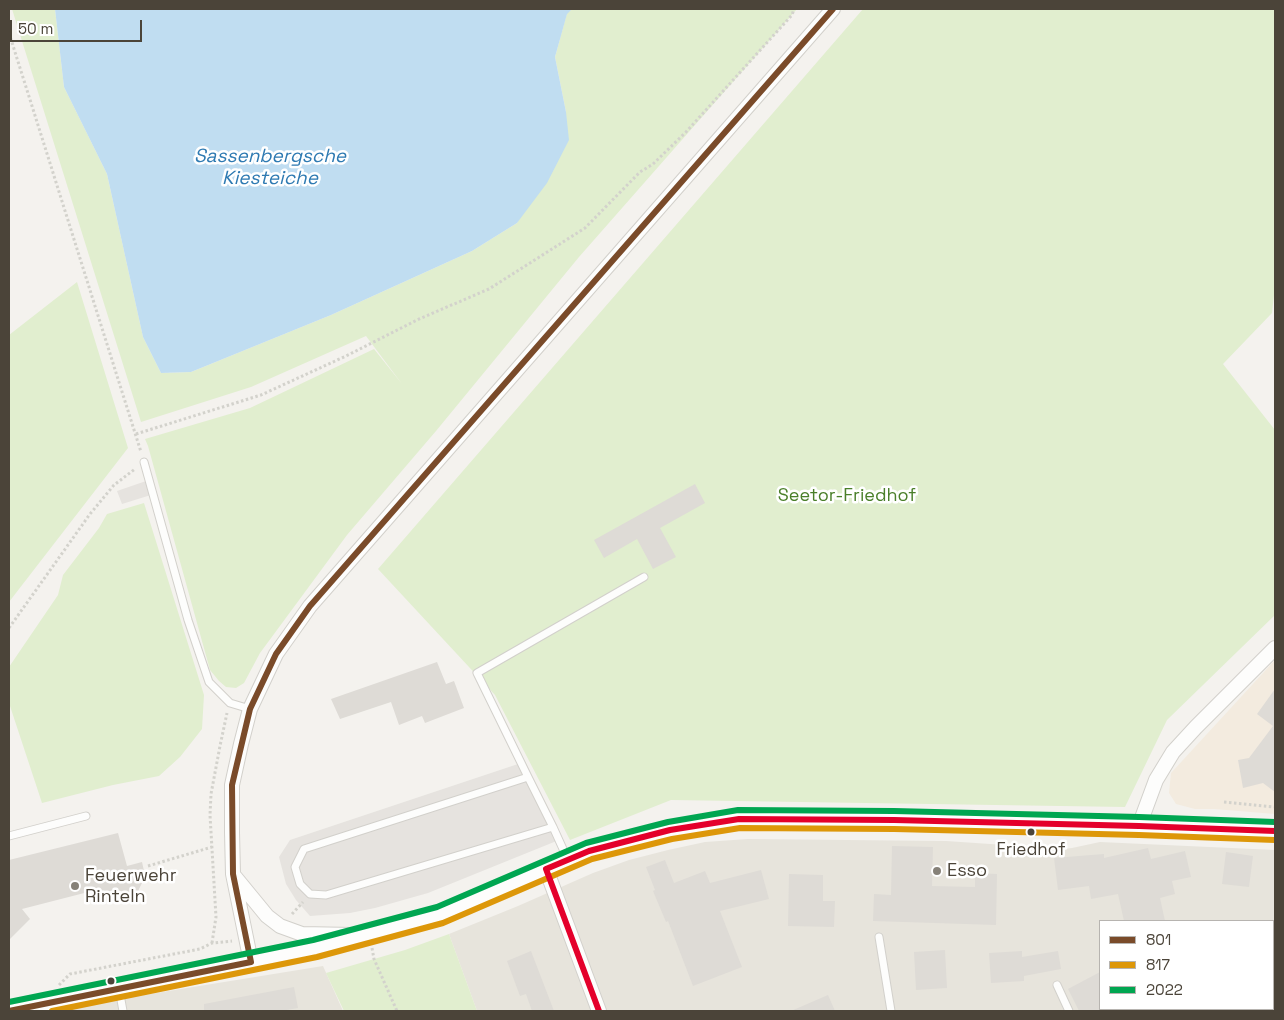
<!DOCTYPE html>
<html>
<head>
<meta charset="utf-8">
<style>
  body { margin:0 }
  #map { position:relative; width:1284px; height:1020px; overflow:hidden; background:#f4f2ee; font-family:"Space Grotesk",sans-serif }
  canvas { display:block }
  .frame { position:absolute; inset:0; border:10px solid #4b4439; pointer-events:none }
  .legend { position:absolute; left:1099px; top:920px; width:175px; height:90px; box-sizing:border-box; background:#fff; border:1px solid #b7b4b0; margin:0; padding:6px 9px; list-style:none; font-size:15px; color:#4b4439 }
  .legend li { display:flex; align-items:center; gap:10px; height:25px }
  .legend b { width:25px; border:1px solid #b7b4b0 }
  .scale { position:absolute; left:10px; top:20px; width:132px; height:22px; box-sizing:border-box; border:2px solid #4b4439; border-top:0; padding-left:6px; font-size:15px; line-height:18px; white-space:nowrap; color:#4b4439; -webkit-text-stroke:4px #fff; paint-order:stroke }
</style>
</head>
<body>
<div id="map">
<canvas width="1284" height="1020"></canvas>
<div class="frame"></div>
<ul class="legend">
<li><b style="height:6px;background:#7a4b2a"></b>801</li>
<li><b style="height:6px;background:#dd9709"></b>817</li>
<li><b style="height:6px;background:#00a651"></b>2022</li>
</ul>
<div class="scale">50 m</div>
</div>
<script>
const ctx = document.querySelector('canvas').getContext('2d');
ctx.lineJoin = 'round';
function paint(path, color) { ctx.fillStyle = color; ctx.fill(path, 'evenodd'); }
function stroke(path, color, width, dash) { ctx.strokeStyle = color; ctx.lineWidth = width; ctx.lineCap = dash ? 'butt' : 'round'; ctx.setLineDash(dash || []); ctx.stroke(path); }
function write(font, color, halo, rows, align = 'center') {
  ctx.font = font + ' "Space Grotesk",sans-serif'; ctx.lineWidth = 5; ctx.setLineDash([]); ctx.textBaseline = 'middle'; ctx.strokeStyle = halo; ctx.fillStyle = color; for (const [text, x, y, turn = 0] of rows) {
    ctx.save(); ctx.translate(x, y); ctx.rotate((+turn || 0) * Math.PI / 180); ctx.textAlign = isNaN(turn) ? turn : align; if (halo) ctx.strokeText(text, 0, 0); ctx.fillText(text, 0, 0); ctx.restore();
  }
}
const residential = new Path2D(`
  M748,839L946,841L1005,845L1044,851L1072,848L1100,842L1275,850V1011H477L449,934L518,906L593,873L629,860L668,850L705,842ZM1100,921H1273V1009H1100Z
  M323,966L343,1011H45Z`);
const commercial = new Path2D(`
  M1275,660V814L1214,809H1195L1176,804L1169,793L1171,773Z`);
const green = new Path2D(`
  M12,9H55L64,87L107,174L143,337L161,373L191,372L331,315L472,251L517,223L566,112L555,57L567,13L572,9H797L579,257L436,431L347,535L260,653L244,683L236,688L226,687L219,681L210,670L148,446L145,439L250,408L374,349L402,384L366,336L251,387L141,422Z
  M863,9H1275V286L1272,313L1223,364L1275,430V615L1167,720L1125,807L671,800L570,840L495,695L378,569Z
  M77,282L128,448L9,602V335Z
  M144,503L204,695L202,729L180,757L159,776L113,785L42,803L9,703V667L58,595L63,575L99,528L107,514Z
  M449,934L477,1011H344L326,973L405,950Z`);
const parking = new Path2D(`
  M149,480L154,494L122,504L117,491Z
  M521,763L559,840L428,893L375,908L350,913L310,916L296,900L286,884L279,857L290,840Z`);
const water = new Path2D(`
  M55,9H572L567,14L555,57L566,112L569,140L547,183L517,223L472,251L331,315L191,372L161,373L143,337L107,174L64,87Z`);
const building = new Path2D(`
  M695,484L705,503L660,528L676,557L653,569L637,539L604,558L594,540Z
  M437,662L446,684L454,681L464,708L425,723L422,716L399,725L391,702L340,719L331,699Z
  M1275,689V792L1263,783L1243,788L1238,760L1249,758L1273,726L1257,714Z
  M118,833L127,866L142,862L144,871L143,881L138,891L127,897L100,903L96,890L22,909L30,919L9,940V860Z
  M892,846L933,847L932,886L975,887V873L997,874L996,925L873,921L874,894L891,895Z
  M1148,848L1151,859L1185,851L1191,877L1172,881L1175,894L1160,898L1165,921H1124L1118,894L1091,899L1089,886L1058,890L1054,858L1104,854V858Z
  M1226,852L1253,856L1249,887L1222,884Z
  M665,860L674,883L705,871L710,883L761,870L769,899L720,911L742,967L693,986L668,921L666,922L653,891L655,890L646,867Z
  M789,874L823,875V901H835L834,927L788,926Z
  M945,950L947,988L916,990L914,952Z
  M531,951L554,1011H532L526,994L520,996L507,961Z
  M1022,951V957L1058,951L1061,969L1024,976V981L991,983L989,953Z
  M1100,972V1011H1079L1068,989Z
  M294,987L298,1008L281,1011H204V1004Z
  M828,995L835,1011H791Z`);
const path = new Path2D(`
  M9,33L141,452
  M136,434L261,395L346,356L419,319L489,289L585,228L640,172L653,164L686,132L792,15L794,9
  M9,628L90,514L114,485L135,469
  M1224,802L1275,807
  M148,866L212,847
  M292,914L303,902
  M212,943L216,917L210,815L211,794L220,746L227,713
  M372,948L374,959L397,1011
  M59,985L70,974L200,949L212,943L232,941`);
const lane = new Path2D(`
  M144,462L188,620L209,682L230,703L250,709
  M528,777L477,673L644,577
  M553,827L326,895L310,894L300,884L295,867L304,849L528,777L553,827L568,860
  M9,836L86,816
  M879,937L891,1011
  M1057,985L1069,1011
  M119,989L123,1011`);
const street = new Path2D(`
  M1139,826L1156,780L1173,752L1196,727L1275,648
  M546,869L599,1011
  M235,877L267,916L280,926L302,934L353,935
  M251,962L233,874L232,832V785L241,744L250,709L276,654L310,606L833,9
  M9,1011L315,949L440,915L589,851L670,830L739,819L894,820L1139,826L1275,831`);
const bus1 = new Path2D(`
  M251,962L233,874L232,785L250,709L276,654L310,606L833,9
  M9,1011L251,962`);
const bus2 = new Path2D(`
  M52,1011L317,957L443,923L592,859L672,839L740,828L894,829L1139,835L1275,840`);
const bus3 = new Path2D(`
  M9,1002L313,940L437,907L586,843L668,822L738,810L894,811L1139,817L1275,822`);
const bus4 = new Path2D(`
  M546,869L589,851L670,830L739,819L894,820L1139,826L1275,831
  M546,869L599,1011`);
const markers = [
  [1031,832,4.5,"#4b4439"],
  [937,871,5,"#868178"],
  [75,886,5,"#868178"],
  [111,981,4.5,"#4b4439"]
];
const busNames = [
  ["Friedhof",1031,850]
];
const parkNames = [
  ["Seetor-Friedhof",847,496]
];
const poiNames = [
  ["Esso",947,871],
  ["Feuerwehr",85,876],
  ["Rinteln",85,897]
];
const waterNames = [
  ["Sassenbergsche",270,157],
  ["Kiesteiche",270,179]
];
paint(residential, '#e7e4dc');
paint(commercial, '#f3ebdf');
paint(green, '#e1eecf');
paint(parking, '#e6e3df');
paint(water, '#c0ddf1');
paint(building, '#dedbd6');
stroke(lane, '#d2d0cb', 9);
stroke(street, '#d2d0cb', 16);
stroke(path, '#d3d2cc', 3, [2.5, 2.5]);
stroke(lane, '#fdfdfc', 7);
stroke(street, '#fdfdfc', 14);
stroke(bus1, '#7a4b2a', 6);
stroke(bus2, '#dd9709', 6);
stroke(bus3, '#00a651', 6);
stroke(bus4, '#e4002b', 6);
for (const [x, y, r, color] of markers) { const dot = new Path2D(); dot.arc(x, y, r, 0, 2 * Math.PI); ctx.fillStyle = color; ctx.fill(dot); stroke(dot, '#fff', 2); }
write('17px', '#4b4439', '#fff', busNames);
write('18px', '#4a7f2a', '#fff', parkNames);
write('18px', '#4b4439', '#fff', poiNames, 'left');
write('italic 19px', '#2e7ab2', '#fff', waterNames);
</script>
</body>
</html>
